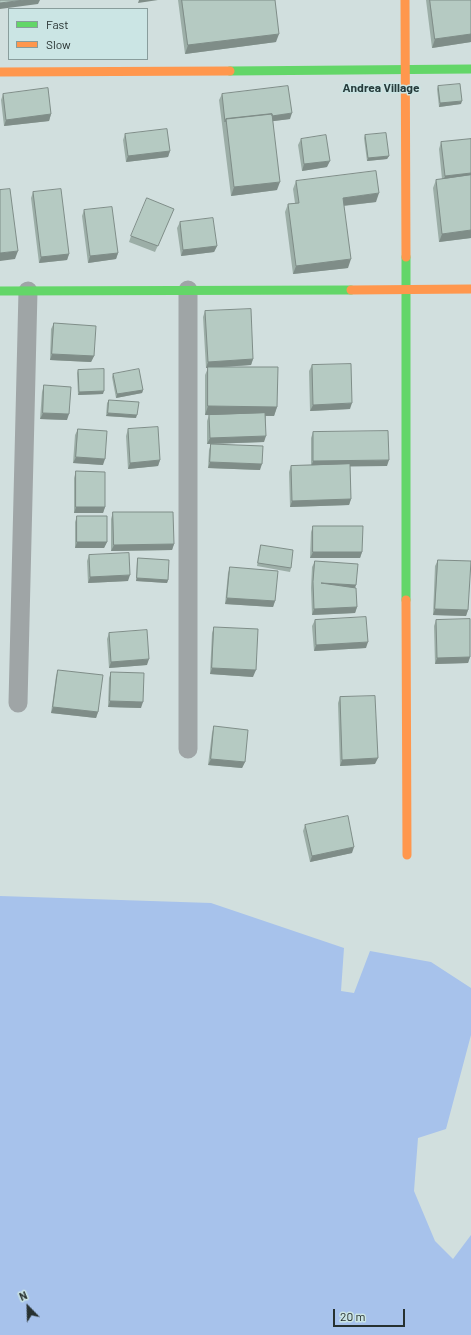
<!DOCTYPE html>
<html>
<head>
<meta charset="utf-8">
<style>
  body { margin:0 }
  #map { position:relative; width:471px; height:1335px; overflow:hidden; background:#d1dfde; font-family:Barlow,sans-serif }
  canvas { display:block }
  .legend { position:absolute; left:8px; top:8px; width:140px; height:52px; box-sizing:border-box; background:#cbe5e4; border:1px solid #899d9c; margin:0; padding:5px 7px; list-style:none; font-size:12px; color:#273130 }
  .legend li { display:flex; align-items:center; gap:8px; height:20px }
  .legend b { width:20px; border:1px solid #899d9c }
  .north { position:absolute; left:8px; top:1287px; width:40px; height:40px; -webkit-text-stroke:3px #cbe5e4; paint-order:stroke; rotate:337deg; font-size:11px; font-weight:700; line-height:16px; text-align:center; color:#273130 }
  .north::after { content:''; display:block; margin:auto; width:14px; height:18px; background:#273130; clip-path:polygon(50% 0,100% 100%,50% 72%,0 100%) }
  .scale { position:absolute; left:333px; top:1309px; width:72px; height:18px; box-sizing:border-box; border:2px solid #273130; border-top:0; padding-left:5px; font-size:12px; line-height:14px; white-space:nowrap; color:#273130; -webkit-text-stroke:3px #cbe5e4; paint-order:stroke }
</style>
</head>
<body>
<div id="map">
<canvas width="471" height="1335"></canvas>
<ul class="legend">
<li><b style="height:5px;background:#63d668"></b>Fast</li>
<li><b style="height:5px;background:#ff974d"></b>Slow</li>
</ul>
<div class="north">N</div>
<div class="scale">20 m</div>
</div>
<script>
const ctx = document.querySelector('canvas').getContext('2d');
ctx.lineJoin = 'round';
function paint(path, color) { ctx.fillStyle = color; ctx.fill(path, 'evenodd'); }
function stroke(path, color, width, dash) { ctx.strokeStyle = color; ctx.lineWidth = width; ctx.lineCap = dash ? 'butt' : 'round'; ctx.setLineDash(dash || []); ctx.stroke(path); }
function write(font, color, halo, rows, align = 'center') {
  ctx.font = font + ' Barlow,sans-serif'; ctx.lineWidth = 3; ctx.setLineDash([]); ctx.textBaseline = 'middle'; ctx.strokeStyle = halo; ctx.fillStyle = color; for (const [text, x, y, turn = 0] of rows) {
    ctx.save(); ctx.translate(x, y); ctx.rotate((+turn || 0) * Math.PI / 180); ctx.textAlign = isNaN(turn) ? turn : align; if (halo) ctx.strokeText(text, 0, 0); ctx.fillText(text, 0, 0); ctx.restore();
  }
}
const water = new Path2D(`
  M0,896L211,903L344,948L341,991L354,993L370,951L431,962L471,988V1035L446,1129L418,1138L414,1191L435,1241L453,1259L471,1235V1335H0Z`);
const street = new Path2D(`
  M18,703L28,291
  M188,749V290`);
const fast = new Path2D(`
  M230,71L471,69
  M406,257V600
  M0,291L351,290`);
const slow = new Path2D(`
  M405,0L406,257
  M0,72L230,71
  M351,290L471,289
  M406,600L407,855`);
const wall = new Path2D(`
  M178,0H275L276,42L185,54Z
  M426,0H471V42L432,48Z
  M438,86L461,104L439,107L437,89Z
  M3,94L51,114L49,121L4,126L1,100Z
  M222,94L290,119L273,121L277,190L231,196L219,100Z
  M125,134L170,151L168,157L126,162L123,140Z
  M365,135L389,156L387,159L367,161L364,138Z
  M301,139L327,167L302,171L298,145Z
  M471,139V238L439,242L433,188L436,180L442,179L439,149L441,142Z
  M296,181L376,202L344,206L348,268L293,274L285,212L288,204L295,203L293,189Z
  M33,192L69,254L67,260L39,263L31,198Z
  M174,209L155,252L129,242L131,236Z
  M84,210L118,253L116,259L88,263L82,216Z
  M180,222L217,246L214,252L181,256L177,228Z
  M205,311L253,359L251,365L222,367L277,407L274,416H266L264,442L211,444L260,470L208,468L209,450L211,444H207V421L209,415H216H205V375L208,368H206L203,317Z
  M54,323L94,356L91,362L50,360L51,329Z
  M312,365L350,409L310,411L309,371Z
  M78,370L103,394L78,395L77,373Z
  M113,374L143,390L142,393L116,398L112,377Z
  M44,385L67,420L40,419L42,392Z
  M109,400L136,418L106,416L107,403Z
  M78,429L103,465L73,463L75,435Z
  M128,429L160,460L158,466L128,469L126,436Z
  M313,432L387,466H350L351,499L349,505L290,507L289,472L291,466L311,465V438Z
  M76,471L105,507L103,513H74V478Z
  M113,512L174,544L172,550L111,551V519Z
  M77,516L107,542L104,548H75V522Z
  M313,526L362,552L360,558H310L311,532Z
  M261,545L291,568L290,572L257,566L260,549Z
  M89,555L128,581L88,583L87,561Z
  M138,558L168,580L167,583L136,581L137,561Z
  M438,560L468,610L466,616L433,615L435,566Z
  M315,561L355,588L357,607L355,613L312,615L311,588L312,567Z
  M230,567L275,601L273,607L225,604L228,573Z
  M315,620L366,648L314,651L312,626Z
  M436,620L470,657L468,663L435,664L434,626Z
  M214,627L253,677L210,674L212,633Z
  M109,633L147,665L109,668L107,639Z
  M58,670L98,712L96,718L51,713L56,676Z
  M111,672L141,708L108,707L109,678Z
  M340,697L375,764L340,766L338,703Z
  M214,726L245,762L242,768L208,765L212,733Z
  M305,825L352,853L310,862L303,831Z`);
const shadedWall = new Path2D(`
  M24,0H40L38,4L0,9V3Z
  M139,0H158L138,3Z
  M279,34L276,42L185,54L188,45Z
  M471,34V42L432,48L435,39Z
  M462,101L461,104L439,107L440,103Z
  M292,113L290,119L227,127L226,121Z
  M51,114L49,121L4,126L6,120Z
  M170,151L168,157L126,162L128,156Z
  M389,156L387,159L367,161L368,158Z
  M330,161L327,167L302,171L304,164Z
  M471,173V178L443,182L445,176Z
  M280,182L277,190L231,196L234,187Z
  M379,193L376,202L340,206L343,198Z
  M471,230V238L439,242L442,234Z
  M217,246L214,252L181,256L183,250Z
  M18,251L15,259L0,261V253Z
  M118,253L116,259L88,263L90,256Z
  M69,254L67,260L39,263L41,257Z
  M351,259L348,268L293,274L296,266Z
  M52,354L94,356L91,362L50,360Z
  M253,359L251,365L206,368L208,362Z
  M143,390L142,393L116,398L117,394Z
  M104,391L103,394L78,395L79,392Z
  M352,403L350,409L310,411L313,405Z
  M208,406L277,407L274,416L205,415Z
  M43,413L69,414L67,420L40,419Z
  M108,413L137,415L136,418L106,416Z
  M266,436L264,442L207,444L210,438Z
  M76,457L105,459L103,465L73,463Z
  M160,460L158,466L128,469L130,463Z
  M389,460L387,466L311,467L313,461Z
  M210,462L262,464L260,470L208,468Z
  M351,499L349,505L290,507L292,501Z
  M76,507H105L103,513H74Z
  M77,542H107L104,548H75Z
  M174,544L172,550L111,551L114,545Z
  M313,552H362L360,558H310Z
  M130,575L128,581L88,583L90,577Z
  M137,578L168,580L167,583L136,581Z
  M321,583L356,585L354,591Z
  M227,598L275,601L273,607L225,604Z
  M357,607L355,613L312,615L314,609Z
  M435,609L468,610L466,616L433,615Z
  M368,642L366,648L314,651L316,645Z
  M470,657L468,663L435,664L437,658Z
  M149,659L147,665L109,668L111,662Z
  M212,668L256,670L253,677L210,674Z
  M110,701L143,702L141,708L108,707Z
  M53,707L98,712L96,718L51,713Z
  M378,758L375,764L340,766L342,760Z
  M211,759L245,762L242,768L208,765Z
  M354,847L352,853L310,862L312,856Z`);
const building = new Path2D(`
  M0,0H24L0,3Z
  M182,0H275L279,34L188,45Z
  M430,0H471V34L435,39Z
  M460,84L462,101L440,103L438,86Z
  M288,86L292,113L272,116V114L226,119L225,122L222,94Z
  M48,88L51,114L6,120L3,94Z
  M272,114L280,182L234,187L226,119Z
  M167,129L170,151L128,156L125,134Z
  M386,133L389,156L368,158L365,135Z
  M326,135L330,161L304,164L301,139Z
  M471,139V173L445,176L441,142Z
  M376,171L379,193L343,198L351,259L296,266L288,204L299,203L296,181Z
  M471,175V230L442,234L436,180Z
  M10,189L18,251L0,253V190Z
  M61,189L69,254L41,257L33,192Z
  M147,198L174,209L158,246L131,236Z
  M112,207L118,253L90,256L84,210Z
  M213,218L217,246L183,250L180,222Z
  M251,309L253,359L208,362L205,311Z
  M54,323L96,326L94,356L52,354Z
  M351,364L352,403L313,405L312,365Z
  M208,367H278L277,407L208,406Z
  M104,369V391L79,392L78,370Z
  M139,369L143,390L117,394L113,374Z
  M44,385L71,387L69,414L43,413Z
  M109,400L139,402L137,415L108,413Z
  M265,413L266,436L210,438L209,415Z
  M158,427L160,460L130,463L128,429Z
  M78,429L107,431L105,459L76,457Z
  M388,431L389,460L313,461V432Z
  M211,444L263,446L262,464L210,462Z
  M350,464L351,499L292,501L291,466Z
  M76,471L105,472V507H76Z
  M113,512H173L174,544L114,545Z
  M77,516H107V542H77Z
  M313,526H363L362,552H313Z
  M261,545L293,550L291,568L258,563Z
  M129,553L130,575L90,577L89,555Z
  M138,558L169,560L168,580L137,578Z
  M438,560L471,561L468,610L435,609Z
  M315,561L358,564L356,585L321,583L356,588L357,607L314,609L313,582Z
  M230,567L278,571L275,601L227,598Z
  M366,617L368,642L316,645L315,620Z
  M470,619V657L437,658L436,620Z
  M214,627L258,629L256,670L212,668Z
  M147,630L149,659L111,662L109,633Z
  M58,670L103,675L98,712L53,707Z
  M111,672L144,673L143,702L110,701Z
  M375,696L378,758L342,760L340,697Z
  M214,726L248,730L245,762L211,759Z
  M348,816L354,847L312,856L305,825Z`);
const neighbourhoodNames = [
  ["Andrea Village",381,88]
];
paint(water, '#a7c2eb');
stroke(street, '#9fa5a6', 19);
stroke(fast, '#63d668', 9);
stroke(slow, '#ff974d', 9);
paint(wall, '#9caea7');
paint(shadedWall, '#7f8d88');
paint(building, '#b5cac2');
stroke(building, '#7f8d88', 1);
write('bold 12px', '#263b3b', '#cbe5e4', neighbourhoodNames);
</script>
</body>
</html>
